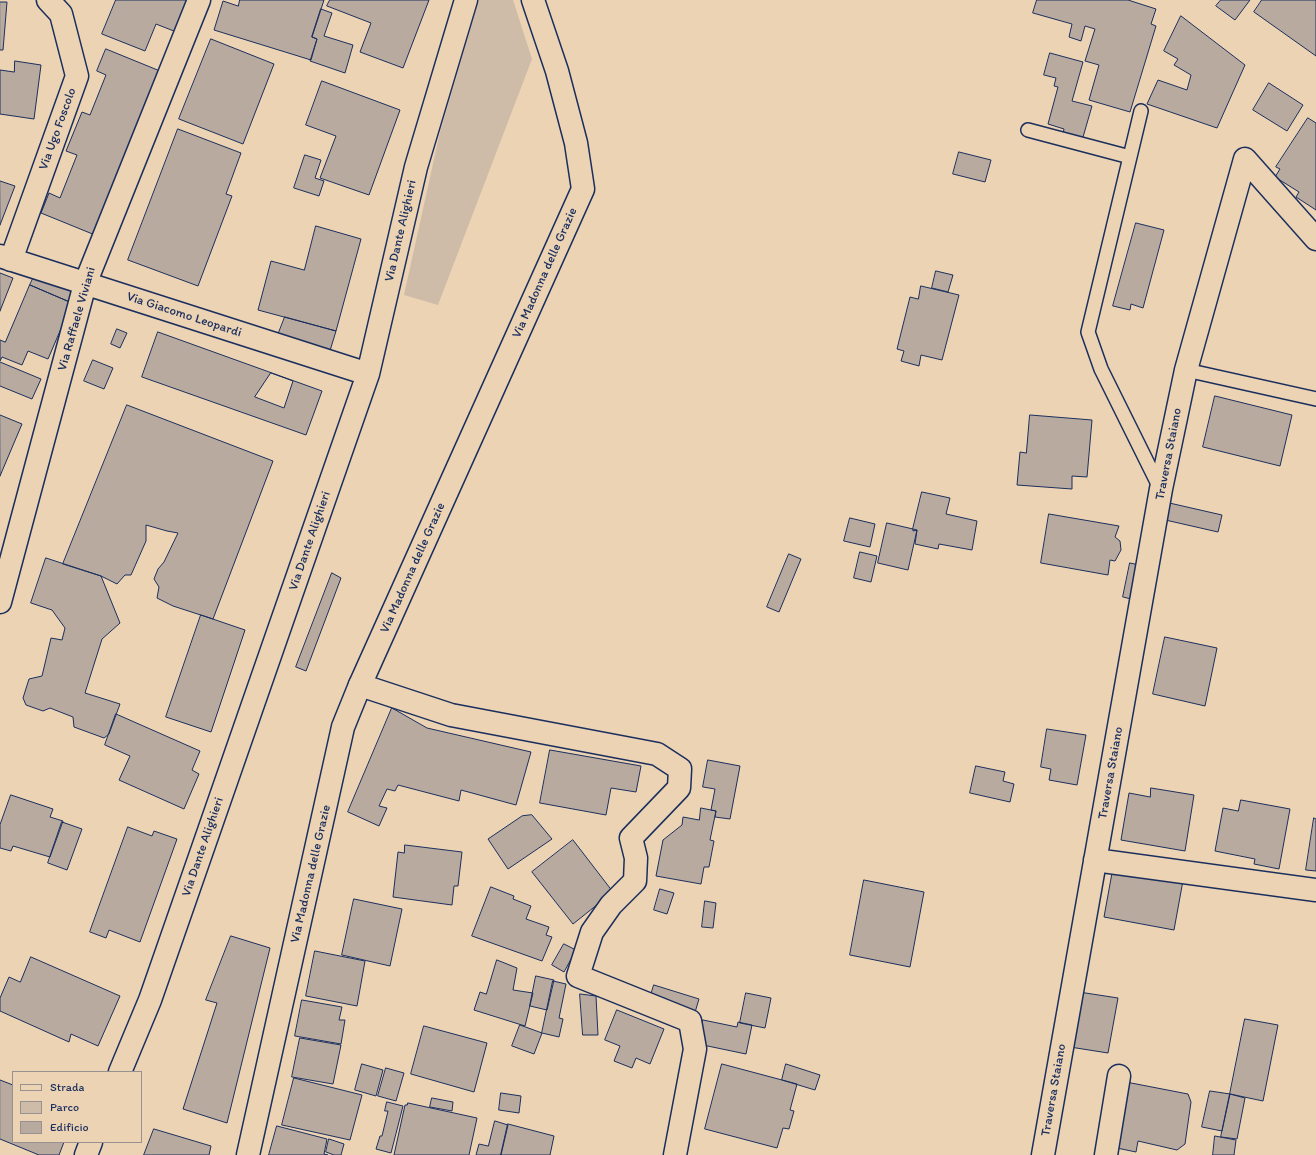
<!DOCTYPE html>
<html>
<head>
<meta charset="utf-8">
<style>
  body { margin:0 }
  #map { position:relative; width:1316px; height:1155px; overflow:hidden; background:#ecd3b4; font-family:Itim,sans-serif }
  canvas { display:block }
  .legend { position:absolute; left:12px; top:1071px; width:130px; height:72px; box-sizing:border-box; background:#ecd3b4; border:1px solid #989192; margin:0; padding:5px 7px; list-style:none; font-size:12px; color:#1b2f5e }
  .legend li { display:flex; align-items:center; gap:8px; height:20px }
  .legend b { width:20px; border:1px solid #989192 }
</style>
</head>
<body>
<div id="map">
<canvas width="1316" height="1155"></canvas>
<ul class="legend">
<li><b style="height:5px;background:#ecd3b4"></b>Strada</li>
<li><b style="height:11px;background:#cebba8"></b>Parco</li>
<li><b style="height:11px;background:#b8aa9f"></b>Edificio</li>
</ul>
</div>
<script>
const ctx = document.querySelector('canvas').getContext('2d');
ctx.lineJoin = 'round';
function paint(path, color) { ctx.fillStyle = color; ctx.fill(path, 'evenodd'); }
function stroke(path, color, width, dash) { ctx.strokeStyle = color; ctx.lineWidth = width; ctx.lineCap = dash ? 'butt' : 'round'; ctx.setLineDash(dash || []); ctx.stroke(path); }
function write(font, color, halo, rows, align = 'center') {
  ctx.font = font + ' Itim,sans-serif'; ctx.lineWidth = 3.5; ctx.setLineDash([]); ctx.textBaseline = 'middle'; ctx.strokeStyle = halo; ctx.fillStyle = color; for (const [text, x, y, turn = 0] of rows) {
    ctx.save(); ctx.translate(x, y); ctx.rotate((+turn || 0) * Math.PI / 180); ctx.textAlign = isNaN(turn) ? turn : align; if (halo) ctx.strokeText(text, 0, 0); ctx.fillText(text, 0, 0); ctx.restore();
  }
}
const green = new Path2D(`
  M479,0H513L532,59L438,305L404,295L440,132Z`);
const building = new Path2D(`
  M116,0H198L184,35L156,24L145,51L102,34Z
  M240,0H324L312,37L317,39L311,60L214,30L223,1L238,6Z
  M330,0H429L403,68L360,52L371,23L327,6Z
  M1037,0H1128L1156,9L1151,24L1156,26L1130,112L1089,100L1099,65L1085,61L1095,29L1085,26L1081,41L1069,37L1072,24L1033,13Z
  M1221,0H1250L1235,20L1216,6Z
  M1262,0H1316V56L1254,12Z
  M0,2H7L3,50H0Z
  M321,9L332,13L324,36L353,45L345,73L310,61L317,39L312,37Z
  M1181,16L1245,65L1217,128L1147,104L1158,80L1187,90L1191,75L1174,65L1178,59L1164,51Z
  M211,39L274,64L243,144L179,119Z
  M106,49L160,71L95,235L41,213L49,193L60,198L77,155L66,151L82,112L90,115L106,75L97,71Z
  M1050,53L1083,62L1072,101L1092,106L1081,144L1062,138L1064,129L1048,124L1058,87L1054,86L1056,78L1044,75Z
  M15,61L41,65L34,119L0,114V70L14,72Z
  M322,81L400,110L369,195L320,178L336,136L306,125Z
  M1269,83L1303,105L1287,131L1253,110Z
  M1308,118L1316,123V210L1296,197L1299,192L1275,177L1280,169L1276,167Z
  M178,129L241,153L226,194L232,196L198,286L128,260Z
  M959,152L991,160L985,182L953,174Z
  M305,155L321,160L315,178L324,181L319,196L294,188Z
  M0,181L15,186L0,225Z
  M1136,223L1164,230L1143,308L1131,304L1130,310L1113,306Z
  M316,226L361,239L336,331L258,310L271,261L304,270Z
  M40,264L80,282L72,303L30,285Z
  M936,271L953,275L948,292L932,288Z
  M0,273L13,278L0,311Z
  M30,285L72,303L48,359L28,351L22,365L2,357L0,361V340L5,342Z
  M921,286L959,295L942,360L921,355L919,366L901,361L904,351L897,349L910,297L918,299Z
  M285,317L336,331L329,354L276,340Z
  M117,329L127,333L120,348L111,344Z
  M158,332L322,391L306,435L142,377Z
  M93,360L113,368L104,389L84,381Z
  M0,362L41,379L32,399L0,386Z
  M271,373L293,381L284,408L255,397Z
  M1215,396L1292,415L1280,466L1203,447Z
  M127,405L273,461L213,619L173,606L157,598L159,587L154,579L158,569L164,562L178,533L167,531L146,525V541L131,575H125L117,584L101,576L63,564Z
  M0,415L22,424L0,476Z
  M1030,415L1092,420L1087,477L1072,476V489L1017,485L1020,452L1026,453Z
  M922,492L950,498L946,514L977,521L972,550L939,544L938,549L915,544L917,530L913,529Z
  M1165,502L1222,515L1218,532L1161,519Z
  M1049,514L1119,526L1115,537L1120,541L1121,550L1115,561L1110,560L1108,575L1041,563Z
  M850,518L875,524L870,547L844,541Z
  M887,523L913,529V531L917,530L908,570L878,563Z
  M860,552L877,556L871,582L854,578Z
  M789,554L801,559L779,612L767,607Z
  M46,558L101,576L120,623L102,639L85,693L120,704L109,734L104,738L74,727L73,717L50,708L43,711L26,705L23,698L29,679L42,676L51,638L62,640L65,628L52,610L31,603Z
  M1130,563L1139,565L1131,599L1123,597Z
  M332,573L341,578L306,671L296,667Z
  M201,615L245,630L211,732L166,717Z
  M1165,637L1217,648L1205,706L1153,694Z
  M392,708L427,728L531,752L516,805L461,790L459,801L398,785L395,791L387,789L379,806L387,808L379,826L348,812Z
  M116,714L200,751L192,770L199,774L184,809L119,780L130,756L105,745Z
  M1047,729L1086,735L1077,785L1049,780L1051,769L1041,767Z
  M550,750L641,766L636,792L611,788L606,815L540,803Z
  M708,760L740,766L730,819L715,817L716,811L711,810L715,789L703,787Z
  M976,766L1005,772L1003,781L1014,784L1010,802L970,793Z
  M1151,788L1194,795L1185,851L1121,840L1129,793L1150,797Z
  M11,795L53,809L50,817L63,821L50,857L13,846L11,851L0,848V825Z
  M1241,800L1290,809L1279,869L1254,864L1255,859L1215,851L1223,808L1238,811Z
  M701,808L716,811L710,840L714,841L709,867H704L701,884L656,876L663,840L682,825L683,817L699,820Z
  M532,815L552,839L508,869L488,839L522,816Z
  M1314,818L1316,819V871L1306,870Z
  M62,822L82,829L67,870L48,863Z
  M128,827L152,836L154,831L177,839L140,942L109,930L106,938L90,932Z
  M573,840L613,892L573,924L532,872Z
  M405,845L462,852L458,886H454L452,905L393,897L398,852L404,853Z
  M1143,868L1184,875L1174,930L1104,917L1112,873L1142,878Z
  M864,880L924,892L910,967L850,955Z
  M491,887L514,896L513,899L531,906L526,919L549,927L546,935L552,937L542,961L472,936Z
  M660,889L674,893L667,914L654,910Z
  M354,899L402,909L390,966L342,955Z
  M705,901L716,903L713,928L702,927Z
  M231,936L270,948L227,1123L183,1109L217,1003L206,1000Z
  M564,944L576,950L564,972L552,965Z
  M315,951L365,961L357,1006L306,996Z
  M31,957L120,996L98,1046L71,1034L69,1042L0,1011V998L9,977L20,982Z
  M497,960L517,968L513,990L533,993L525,1026L474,1010L480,992L486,994Z
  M536,976L554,980L547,1010L530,1006Z
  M553,981L566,984L559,1018L563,1019L559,1037L542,1033Z
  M654,985L699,999L693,1019L648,1005Z
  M1079,992L1118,998L1108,1053L1070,1047Z
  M746,993L771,998L765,1028L740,1023Z
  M580,994L596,996L598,1035H583Z
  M302,1000L342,1007L339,1020H345L341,1044L295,1036Z
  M617,1010L664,1029L650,1064L636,1058L632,1068L614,1061L620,1046L605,1040Z
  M1245,1019L1278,1025L1263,1101L1230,1094Z
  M703,1020L737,1027L738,1022L752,1025L746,1054L698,1044Z
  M520,1025L542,1033L534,1054L512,1046Z
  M424,1026L487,1043L474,1092L411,1074Z
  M300,1038L341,1045L333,1084L292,1077Z
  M362,1064L383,1070L376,1096L355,1090Z
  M722,1064L797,1084L790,1110L794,1111L789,1129L783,1128L777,1148L705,1129Z
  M786,1064L820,1075L815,1090L782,1080Z
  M386,1068L404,1073L396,1101L378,1096Z
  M294,1078L362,1095L350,1140L282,1125Z
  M0,1080L13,1085V1142H64L59,1155H39L0,1139Z
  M1126,1082L1188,1094L1191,1102L1185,1144L1177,1150L1138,1141L1136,1152L1112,1147Z
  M1210,1091L1230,1094L1222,1131L1202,1127Z
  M501,1093L521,1096L519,1113L499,1110Z
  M1230,1094L1245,1098L1237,1139L1221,1137Z
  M432,1098L453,1102L452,1111L430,1107Z
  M387,1102L403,1106L391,1153L376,1149L380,1136H382L388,1111H385Z
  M408,1103L477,1118L469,1155H394L405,1105H407Z
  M495,1121L508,1125L501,1155H476L479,1144L488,1146Z
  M508,1124L554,1136L550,1155H501Z
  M277,1126L327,1139L324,1154L328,1155H269Z
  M154,1129L211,1146L209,1155H144Z
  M1215,1136L1236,1140L1234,1155H1213Z
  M329,1139L344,1144L341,1155H334L326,1152Z`);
const lane = new Path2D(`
  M1141,111L1088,332L1101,369L1160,488
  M1028,130L1130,157
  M1186,370L1316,399`);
const street = new Path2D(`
  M0,256L368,374
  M11,260L77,76L61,14L48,0
  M0,602L85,284L199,0
  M360,685L451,715L657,754L680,769L679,788L631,838L636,858L635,881L611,905L592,932L578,976L690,1021L695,1049L675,1155
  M1095,860L1316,890
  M120,1072L150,1000L368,374L416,167L466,0
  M86,1155L91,1142
  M1043,1155L1161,489L1186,370L1245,159L1316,239
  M1106,1155L1119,1076`);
const secondary = new Path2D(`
  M248,1155L343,727L360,685L583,189L576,143L557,71L533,0`);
const streetNames = [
  ["Via Ugo Foscolo",58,129,-70],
  ["Via Dante Alighieri",401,231,-77],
  ["Via Madonna delle Grazie",545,273,-66],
  ["Via Giacomo Leopardi",184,315,18],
  ["Via Raffaele Viviani",77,319,-74],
  ["Traversa Staiano",1169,454,-79],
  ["Via Dante Alighieri",310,541,-71],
  ["Via Madonna delle Grazie",413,568,-66],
  ["Traversa Staiano",1111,773,-80],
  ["Via Dante Alighieri",203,847,-71],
  ["Via Madonna delle Grazie",311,874,-77],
  ["Traversa Staiano",1054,1090,-80]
];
paint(green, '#cebba8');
paint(building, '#b8aa9f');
stroke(building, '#1b2f5e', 1);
stroke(lane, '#1b2f5e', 16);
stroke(street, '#1b2f5e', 25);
stroke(secondary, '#1b2f5e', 25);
stroke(lane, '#ecd3b4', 13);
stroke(street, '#ecd3b4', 22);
stroke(secondary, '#ecd3b4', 22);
write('13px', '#1b2f5e', '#ecd3b4', streetNames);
</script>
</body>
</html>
